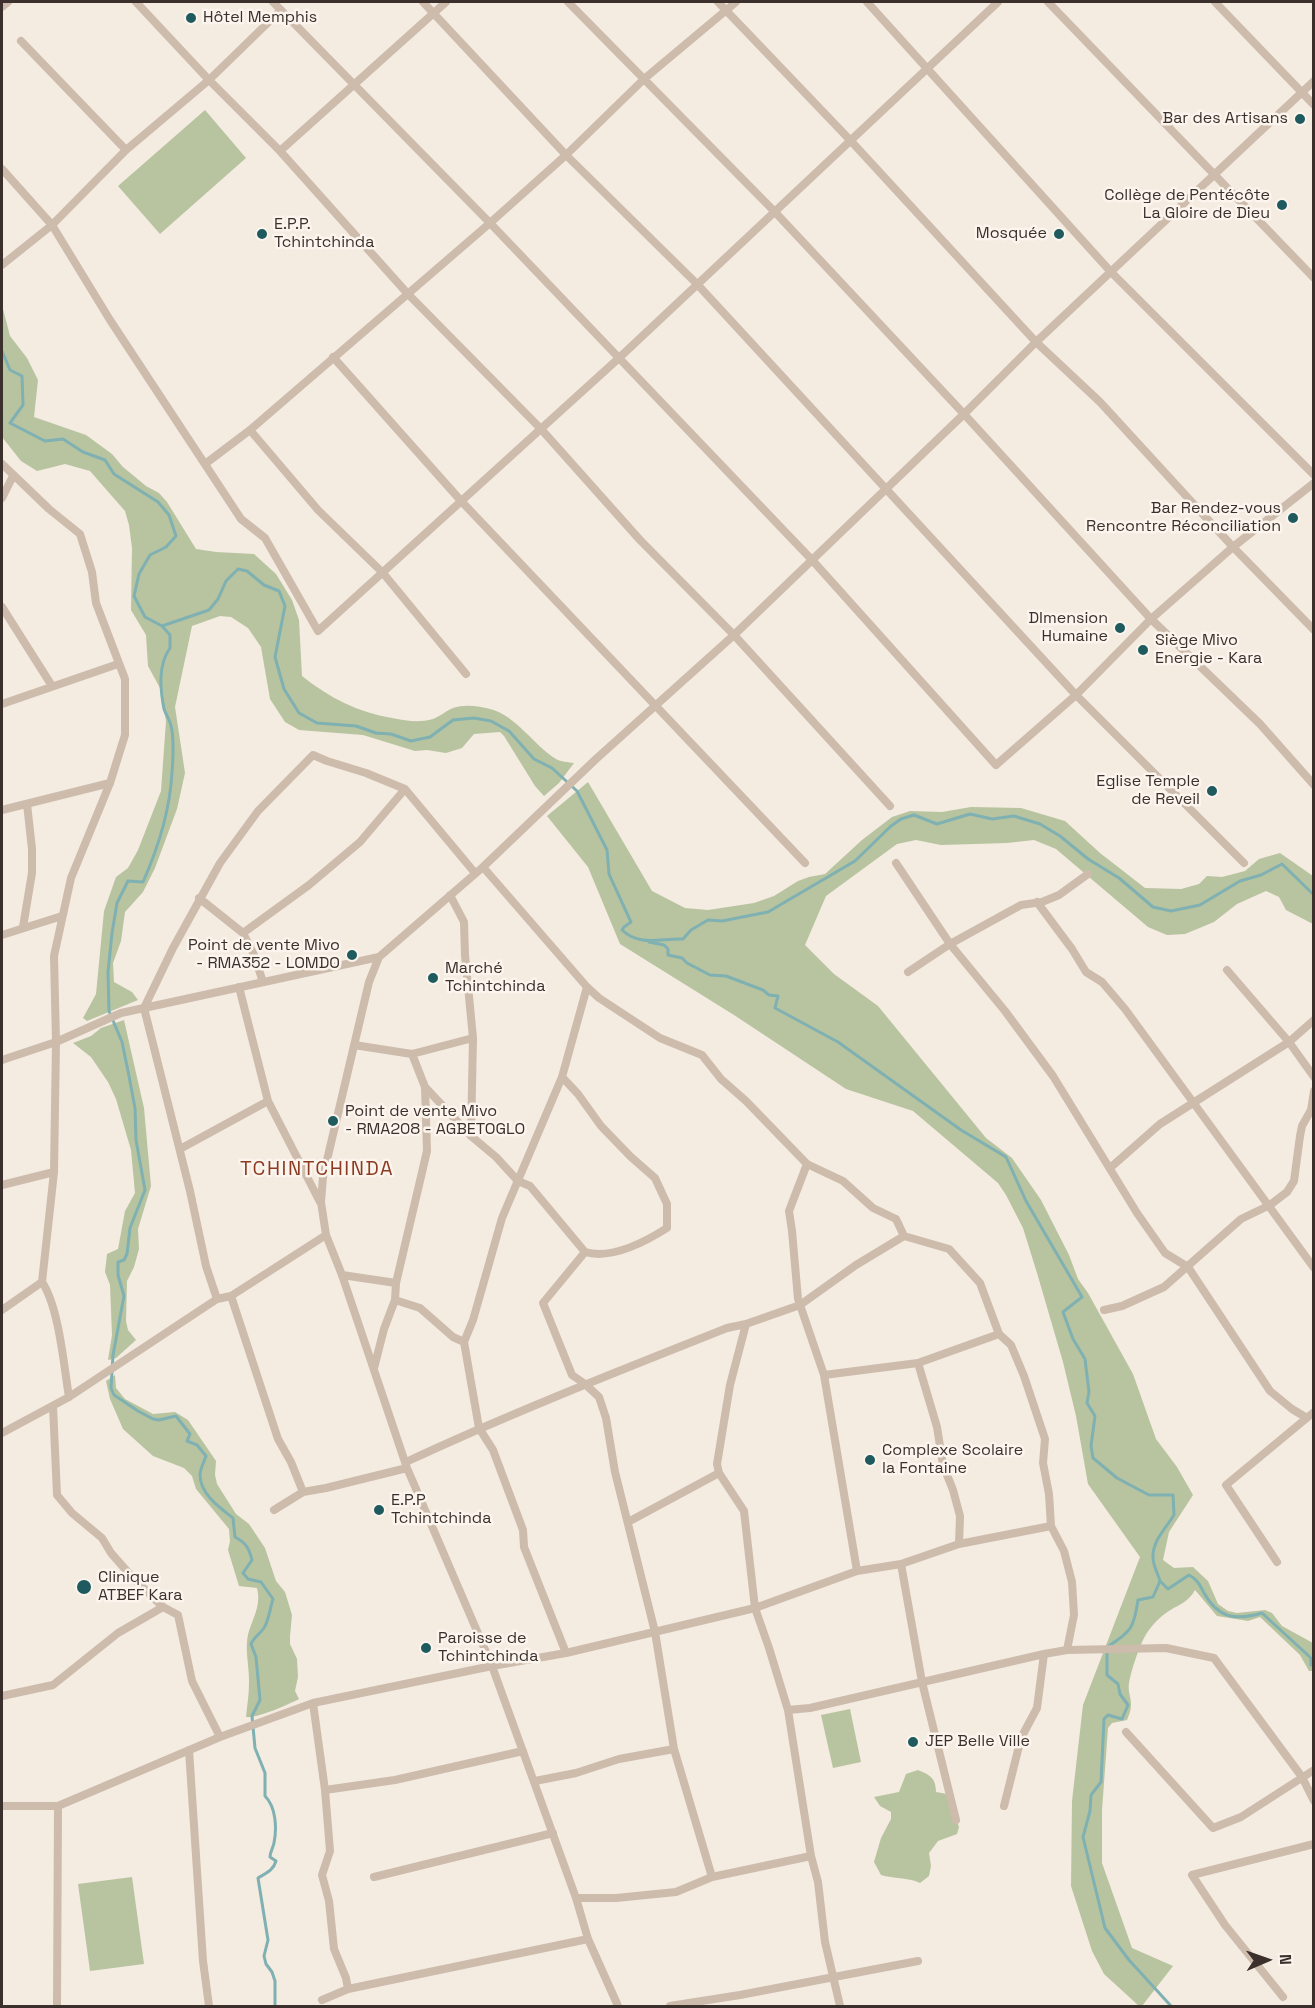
<!DOCTYPE html>
<html>
<head>
<meta charset="utf-8">
<style>
  body { margin:0 }
  #map { position:relative; width:1315px; height:2008px; overflow:hidden; background:#f4ebe1; font-family:"Space Grotesk",sans-serif }
  canvas { display:block }
  .frame { position:absolute; inset:0; border:3px solid #3b302b; pointer-events:none }
  .north { position:absolute; left:1237px; top:1930px; width:60px; height:60px; -webkit-text-stroke:4px #fbf5ee; paint-order:stroke; rotate:88deg; font-size:16px; font-weight:700; line-height:24px; text-align:center; color:#3b302b }
  .north::after { content:''; display:block; margin:auto; width:21px; height:27px; background:#3b302b; clip-path:polygon(50% 0,100% 100%,50% 72%,0 100%) }
</style>
</head>
<body>
<div id="map">
<canvas width="1315" height="2008"></canvas>
<div class="frame"></div>
<div class="north">N</div>
</div>
<script>
const ctx = document.querySelector('canvas').getContext('2d');
ctx.lineJoin = 'round';
function paint(path, color) { ctx.fillStyle = color; ctx.fill(path, 'evenodd'); }
function stroke(path, color, width, dash) { ctx.strokeStyle = color; ctx.lineWidth = width; ctx.lineCap = dash ? 'butt' : 'round'; ctx.setLineDash(dash || []); ctx.stroke(path); }
function write(font, color, halo, rows, align = 'center') {
  ctx.font = font + ' "Space Grotesk",sans-serif'; ctx.lineWidth = 5; ctx.setLineDash([]); ctx.textBaseline = 'middle'; ctx.strokeStyle = halo; ctx.fillStyle = color; for (const [text, x, y, turn = 0] of rows) {
    ctx.save(); ctx.translate(x, y); ctx.rotate((+turn || 0) * Math.PI / 180); ctx.textAlign = isNaN(turn) ? turn : align; if (halo) ctx.strokeText(text, 0, 0); ctx.fillText(text, 0, 0); ctx.restore();
  }
}
const green = new Path2D(`
  M205,110L246,158L160,234L118,186Z
  M2,305L10,336L27,358L38,380L34,417L86,435L112,454L123,467L146,486L159,493L167,502L196,549L216,552L254,554L276,574L292,600L299,620L302,676C330,698 357,712 392,718C407,721 419,723 433,719C441,716 447,710 453,708C465,704 479,706 490,709C517,716 533,745 556,759C561,762 568,762 574,763L559,783L544,796L535,786L504,736L500,732L474,734L462,748L446,753L427,750L415,751L363,735L299,730L285,722L270,699L261,647L248,628L231,617L220,616L192,626L175,707L185,773L177,809L155,868L143,892L125,912L121,941L113,963L114,982L132,992L138,1000L87,1021L83,1018L96,994L104,911L116,877L128,868L138,850L161,791L166,721L160,688L148,666L146,635L131,610L132,548L129,525L125,511L90,471L65,464L37,471L21,461L2,437Z
  M588,782L652,891L685,908L708,910L754,903L774,896L798,881L809,877L825,874L862,840L892,817L910,811L942,812L971,807L1021,808L1065,821L1100,853L1145,888L1181,889L1199,884L1207,876L1222,877L1245,871L1259,859L1280,853L1313,876V924L1286,910L1279,897L1266,891L1237,904L1214,922L1185,934L1167,935L1148,927L1056,849L1034,840L1007,843L941,845L916,840L897,844L826,896L805,945L834,974L878,1006L986,1138L1012,1158L1041,1200L1069,1255L1078,1279L1088,1293L1133,1374L1156,1439L1177,1467L1193,1495L1169,1532L1163,1560L1174,1568L1193,1567L1208,1581L1218,1604L1228,1611L1237,1613L1265,1610L1272,1613L1282,1626L1313,1643V1671H1309L1300,1655L1260,1617L1248,1621L1217,1616L1195,1590C1188,1603 1177,1605 1166,1613C1156,1620 1147,1631 1142,1642C1137,1654 1131,1671 1129,1683C1127,1697 1136,1701 1127,1720L1112,1723L1108,1728L1102,1810V1863L1132,1948L1173,1966L1142,2006H1139L1104,1974L1092,1951L1071,1886L1072,1801L1083,1705L1140,1557L1088,1484L1076,1416L1063,1362L1037,1273L1023,1228L1006,1195L998,1183L913,1111L846,1089L734,1015L620,944L588,867L547,816Z
  M124,1020L144,1108L151,1186L138,1229L139,1249L134,1267L127,1281L126,1321L128,1330L136,1340L116,1358L108,1360L112,1335L110,1285L105,1272L107,1254L118,1249L125,1211L135,1193L131,1150L116,1099L108,1082L91,1057L73,1043L91,1036L101,1028Z
  M115,1375L116,1388L125,1399L153,1414L175,1412L188,1420L216,1461L215,1475L217,1484L236,1514L249,1524L265,1548L276,1581L285,1592L292,1615L290,1636V1644L297,1659L298,1677L295,1691L299,1699C287,1705 259,1718 246,1717C247,1706 249,1695 249,1684C250,1666 243,1646 250,1628C255,1614 261,1603 257,1588L239,1586L228,1550L230,1541L229,1529L196,1489L192,1476L184,1468L153,1456L123,1429L110,1399L106,1381Z
  M850,1709L861,1762L833,1768L821,1715Z
  M918,1770C930,1775 936,1778 936,1792L947,1794L959,1827L957,1834L938,1841L929,1853L931,1866L929,1876L920,1883C907,1877 894,1879 881,1875L874,1862L881,1838L891,1819V1812L880,1806L874,1797L899,1792L906,1774Z
  M132,1877L144,1964L90,1971L78,1884Z`);
const stream = new Path2D(`
  M2,351L10,370L22,376L23,405L10,423L45,441L63,439L83,452L105,460L114,474L158,502L169,515L176,536L166,547L150,555L139,574L134,596L145,617L162,626L209,610L218,599L226,581L238,569L247,571L264,585L279,591L285,606L275,657L284,689L299,713L317,723L356,726L376,733L391,734L411,741L430,737L453,720L474,718L491,721L509,731L534,759L552,768L577,791L607,850L609,874L631,922L624,927L622,930C640,947 661,938 683,939L691,930L708,920L722,921L768,912L855,861L891,826L901,819L914,815L937,824L970,814L992,819L1014,816L1040,824L1060,836L1088,859L1119,878L1153,907L1171,911L1200,905L1240,881L1261,875L1282,864L1314,895
  M162,626L170,635V648C158,665 160,688 164,709C166,715 170,720 171,726C174,735 173,762 172,772C170,811 159,846 143,882L128,881L117,903L112,933L108,972L109,1011L122,1042L128,1071L135,1108L136,1140L145,1190L130,1228L127,1254L124,1260L118,1262V1275L124,1296L113,1355L111,1388L114,1395L138,1411L153,1419L159,1420L176,1416L190,1434L187,1441L197,1445L206,1456C204,1462 200,1469 200,1475C200,1494 220,1508 233,1518L235,1537C246,1543 249,1548 252,1560L243,1573L248,1579L261,1582L273,1599C270,1608 269,1620 264,1628C259,1635 254,1637 251,1644L256,1657L260,1700L252,1716L255,1748L265,1773V1796C276,1807 277,1828 274,1843C273,1848 270,1852 270,1857L276,1861C273,1871 266,1873 258,1878L268,1940L264,1956L266,1964L272,1972L275,1981V2006
  M649,942L664,945L668,949V955L682,958L687,963L710,975L726,976L763,990L769,995L778,996L775,1008L838,1042L961,1130L1006,1157L1026,1201L1082,1297L1063,1312L1073,1339L1085,1359L1089,1392L1087,1403L1095,1416L1091,1446L1093,1458L1117,1478L1149,1495H1173L1174,1515C1166,1528 1152,1541 1153,1558C1153,1565 1158,1574 1160,1581L1153,1597L1138,1600C1134,1628 1131,1632 1107,1647V1675L1118,1684L1120,1694L1128,1705L1122,1719L1108,1715L1104,1719L1101,1782L1091,1795L1090,1811L1083,1837L1105,1928L1129,1960L1171,2006
  M1160,1581L1168,1589L1189,1575C1197,1579 1200,1585 1204,1593C1218,1618 1235,1621 1262,1613L1311,1658V1665L1314,1664`);
const minor = new Path2D(`
  M136,2L209,80L280,151L407,293L541,429L640,540L734,635L890,806
  M273,2L490,223L813,561L996,765L1076,695L1151,619L1233,547L1314,483
  M423,2L566,155L697,284L1076,695L1244,863
  M568,2L774,211L964,414L1151,619L1260,724L1314,785
  M718,2L850,140L1036,342L1100,402L1233,547L1314,630
  M867,2L1111,272L1314,475
  M1048,2L1314,278
  M1215,2L1314,105
  M2,7L8,2
  M21,41L126,150
  M280,151L446,2
  M2,169L52,225L110,320L241,519L265,538L318,631L619,358L998,2
  M2,265L52,225L126,150L209,80L281,10
  M333,357L462,502L805,863
  M250,430L318,510L383,573L466,674
  M2,464L49,509L80,534L92,572L96,603L125,679V735L110,783L71,878L54,956L56,1042L54,1172L42,1282C59,1307 64,1367 69,1397
  M205,464L250,430L490,223L566,155L644,79L736,2
  M2,498L13,476
  M2,607L52,686
  M2,704L118,664
  M2,810L110,783
  M896,863L950,944L1005,1011L1053,1076L1137,1213L1165,1253L1188,1267L1270,1391L1292,1409L1307,1418
  M483,867L587,987L599,998L660,1038L702,1055L721,1079L746,1101L807,1164L843,1181L873,1208L896,1219L904,1236L949,1249L980,1283L999,1334L1011,1345L1024,1376L1045,1439L1043,1463L1049,1494L1051,1526L1064,1551L1072,1582L1074,1615L1067,1650
  M450,895L464,922L465,955L473,1038L471,1136
  M199,898L243,933L254,955L263,982
  M1037,902L1072,949L1086,972L1102,982L1125,1009L1314,1268
  M23,927L32,873V849L27,804
  M243,933L309,885L360,842L405,789
  M2,935L62,916
  M1227,970L1289,1042L1314,1077
  M908,972L950,944L1021,905L1042,902L1059,895L1088,874
  M239,987L268,1101L320,1202
  M354,1045L412,1054L473,1038
  M2,1060L56,1042L121,1013L379,957
  M425,1087L471,1136L496,1157L518,1181L530,1186L585,1252C612,1260 645,1242 667,1228V1204L655,1178L631,1157L601,1126L578,1094L562,1077
  M180,1149L268,1101
  M807,1164L789,1211L792,1231L798,1299L824,1375L857,1571
  M1110,1168L1160,1124L1289,1042L1314,1020
  M2,1185L54,1172
  M585,1252L543,1303L572,1375L585,1384L599,1397L606,1418L615,1472L655,1632L674,1749L712,1877
  M342,1275L396,1283L427,1151L425,1087L412,1054
  M396,1283L395,1300L420,1308L453,1337L464,1342
  M231,1296L278,1439L291,1462L303,1492
  M217,1299L206,1266L190,1191L144,1008L173,948L220,863L258,811L313,755L327,761L366,773L405,789L475,873
  M2,1310L42,1282
  M1104,1310L1122,1306L1164,1287L1241,1219L1270,1205L1287,1192L1294,1181L1300,1136L1302,1126L1311,1110L1314,1091
  M746,1324L730,1385L717,1464L719,1473L744,1511L755,1608L769,1648L788,1710L811,1856L818,1882L825,1942L840,2006
  M374,1368L384,1329L395,1300
  M824,1375L918,1363L999,1334
  M53,1406L57,1495L72,1513L102,1538L111,1553L133,1578L163,1607
  M2,1433L69,1397L217,1299L231,1296L326,1235
  M406,1462C511,1413 619,1371 727,1328L746,1324L800,1305L856,1265L904,1236
  M274,1510L303,1492L326,1488L407,1468
  M628,1522L719,1473
  M959,1544L1051,1526
  M1277,1562L1226,1485L1314,1412
  M901,1564L922,1682L956,1820
  M566,1653L524,1547L523,1530L493,1450L479,1428L464,1342L473,1320L502,1218L562,1077L587,987
  M2,1696L53,1685L118,1633L163,1607L178,1615L192,1681L220,1737
  M313,1703L325,1790L330,1851L322,1875L329,1901L334,1949L346,1978L348,1989
  M788,1710L810,1708L1044,1654L1067,1650L1166,1648L1214,1658L1302,1777L1314,1801
  M1126,1732L1213,1828L1241,1817L1314,1770
  M189,1750L203,1961L209,2006
  M535,1781L576,1773L619,1759L674,1749
  M325,1790L395,1780L523,1751
  M2,1806H58
  M1004,1806L1021,1738L1037,1708L1044,1654
  M374,1877L553,1833
  M576,1898H616L676,1892L712,1877L811,1856
  M1283,1997L1225,1925L1192,1875L1314,1844
  M322,2000L348,1989L588,1939
  M57,2006L58,1806L220,1737L313,1703L492,1666L566,1653L755,1608L857,1571L901,1564L959,1544L960,1516L953,1490L943,1465L937,1427L918,1363
  M618,2006L588,1939L576,1898L492,1666L407,1468L342,1275L326,1235L321,1202L323,1177L369,982L379,957L483,867L596,759L734,635L964,414L1036,342L1314,81
  M670,2006L740,1995L918,1961`);
const markers = [
  [191,18,6,"#1f5a5e"],
  [1300,119,6,"#1f5a5e"],
  [1282,205,6,"#1f5a5e"],
  [262,234,6,"#1f5a5e"],
  [1059,234,6,"#1f5a5e"],
  [1293,518,6,"#1f5a5e"],
  [1120,628,6,"#1f5a5e"],
  [1143,650,6,"#1f5a5e"],
  [1212,791,6,"#1f5a5e"],
  [352,955,6,"#1f5a5e"],
  [433,978,6,"#1f5a5e"],
  [333,1121,6,"#1f5a5e"],
  [870,1460,6,"#1f5a5e"],
  [379,1510,6,"#1f5a5e"],
  [84,1587,8,"#1f5a5e"],
  [426,1648,6,"#1f5a5e"],
  [913,1742,6,"#1f5a5e"]
];
const poiNames = [
  ["Hôtel Memphis",203,18],
  ["Bar des Artisans",1288,119,"right"],
  ["Collège de Pentécôte",1270,196,"right"],
  ["La Gloire de Dieu",1270,214,"right"],
  ["E.P.P.",274,225],
  ["Tchintchinda",274,243],
  ["Mosquée",1047,234,"right"],
  ["Bar Rendez-vous",1281,509,"right"],
  ["Rencontre Réconciliation",1281,527,"right"],
  ["DImension",1108,619,"right"],
  ["Humaine",1108,637,"right"],
  ["Siège Mivo",1155,641],
  ["Energie - Kara",1155,659],
  ["Eglise Temple",1200,782,"right"],
  ["de Reveil",1200,800,"right"],
  ["Point de vente Mivo",340,946,"right"],
  ["- RMA352 - LOMDO",340,964,"right"],
  ["Marché",445,969],
  ["Tchintchinda",445,987],
  ["Point de vente Mivo",345,1112],
  ["- RMA208 - AGBETOGLO",345,1130],
  ["Complexe Scolaire",882,1451],
  ["la Fontaine",882,1469],
  ["E.P.P",391,1501],
  ["Tchintchinda",391,1519],
  ["Clinique",98,1578],
  ["ATBEF Kara",98,1596],
  ["Paroisse de",438,1639],
  ["Tchintchinda",438,1657],
  ["JEP Belle Ville",925,1742]
];
const quarterNames = [
  ["TCHINTCHINDA",317,1170]
];
paint(green, '#b8c4a0');
stroke(stream, '#7fb0b2', 3);
stroke(minor, '#cdbbac', 8);
for (const [x, y, r, color] of markers) { const dot = new Path2D(); dot.arc(x, y, r, 0, 2 * Math.PI); ctx.fillStyle = color; ctx.fill(dot); stroke(dot, '#fbf5ee', 2); }
write('16px', '#3b302b', '#fbf5ee', poiNames, 'left');
ctx.letterSpacing = '1.5px';
write('20px', '#8c3b22', '#fbf5ee', quarterNames);
ctx.letterSpacing = '0px';
</script>
</body>
</html>
